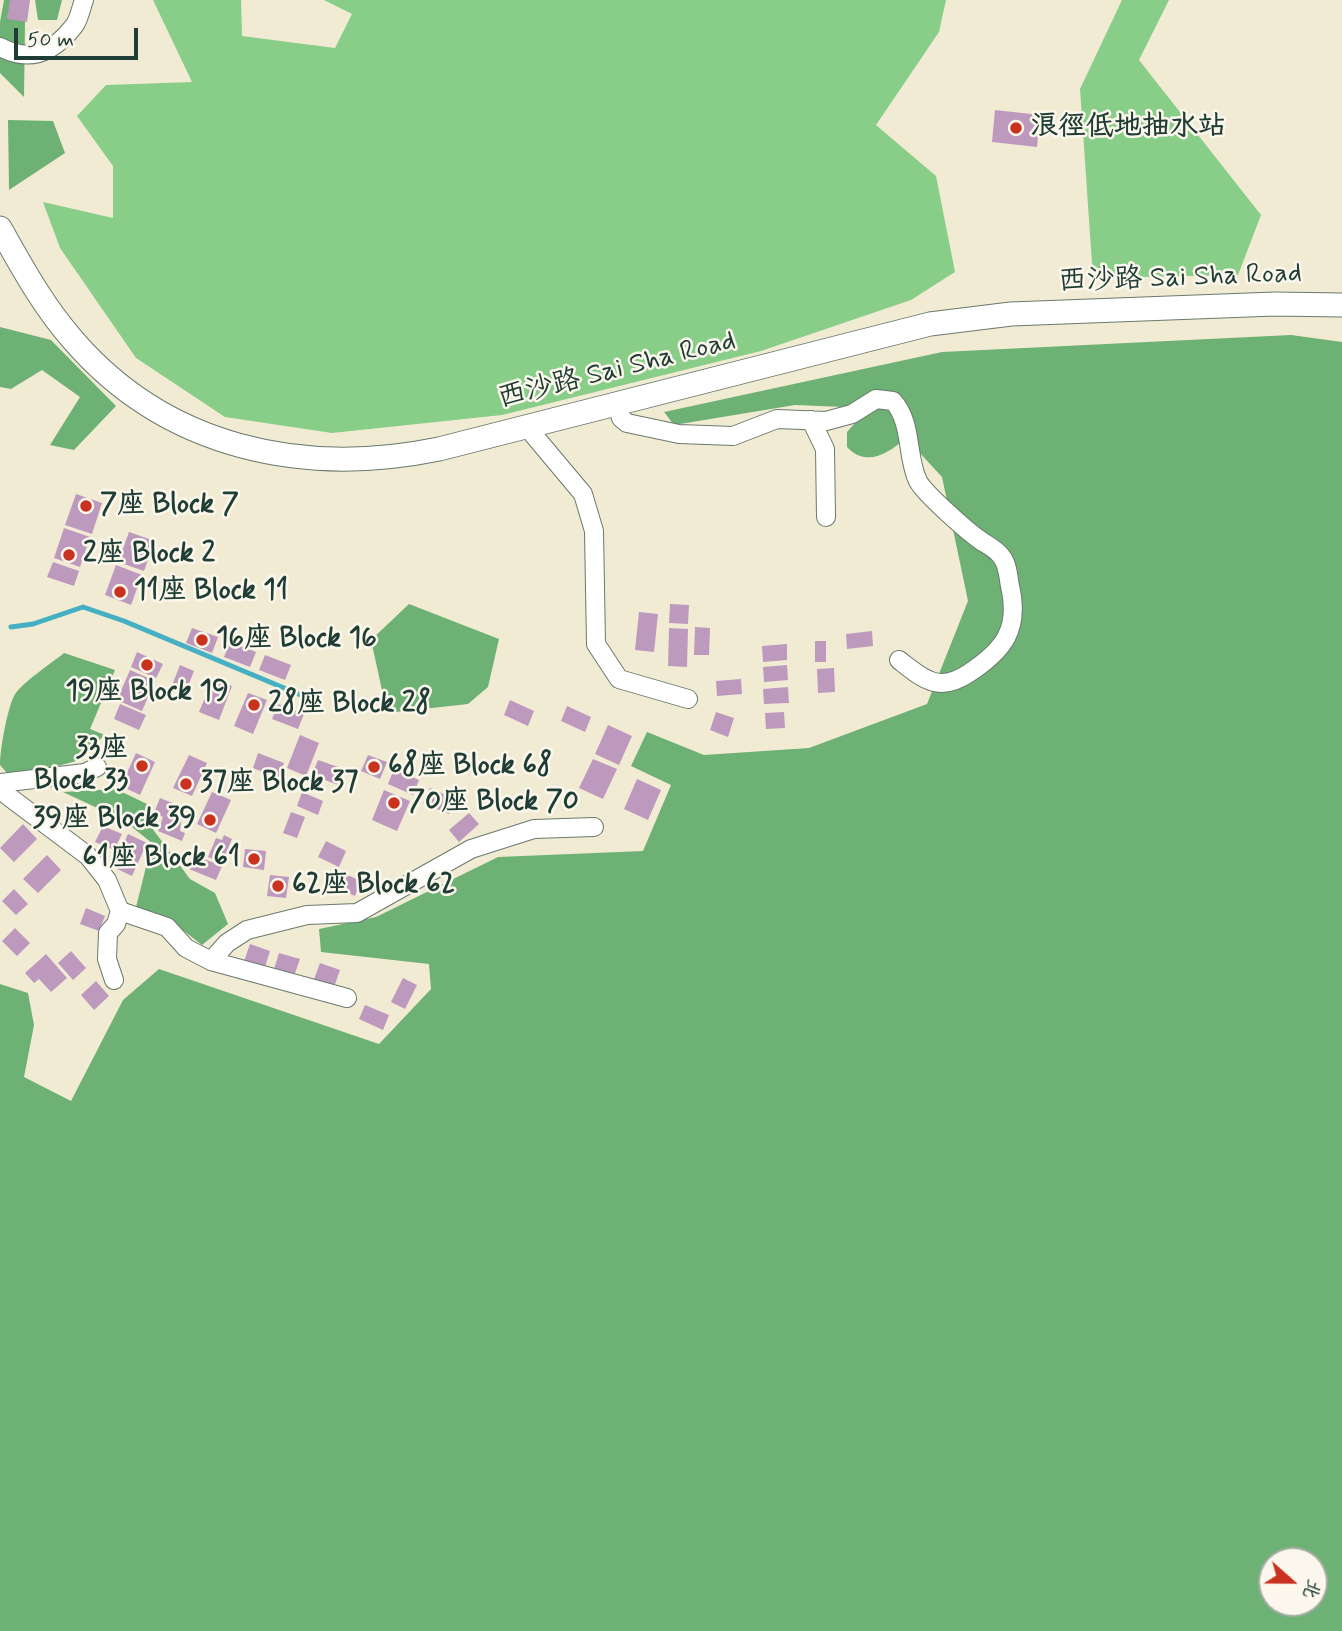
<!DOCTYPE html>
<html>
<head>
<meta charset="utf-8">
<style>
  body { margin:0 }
  #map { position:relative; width:1342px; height:1631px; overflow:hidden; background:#f2ebd3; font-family:Mynerve,"LXGW WenKai TC",sans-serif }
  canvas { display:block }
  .north { position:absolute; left:1258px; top:1547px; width:70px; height:70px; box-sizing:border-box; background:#fbf7ec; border:2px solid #a3ada2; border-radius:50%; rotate:111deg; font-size:19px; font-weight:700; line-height:28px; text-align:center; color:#1f3d34 }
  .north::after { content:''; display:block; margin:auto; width:24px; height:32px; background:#c8321e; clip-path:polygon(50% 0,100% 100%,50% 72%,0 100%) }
  .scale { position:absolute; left:14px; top:28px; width:124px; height:32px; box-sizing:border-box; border:4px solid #1f3d34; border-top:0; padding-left:9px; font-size:21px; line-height:24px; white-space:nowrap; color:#1f3d34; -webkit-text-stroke:5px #fbf7ec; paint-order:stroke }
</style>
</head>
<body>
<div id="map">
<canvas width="1342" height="1631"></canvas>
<div class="north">北</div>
<div class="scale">50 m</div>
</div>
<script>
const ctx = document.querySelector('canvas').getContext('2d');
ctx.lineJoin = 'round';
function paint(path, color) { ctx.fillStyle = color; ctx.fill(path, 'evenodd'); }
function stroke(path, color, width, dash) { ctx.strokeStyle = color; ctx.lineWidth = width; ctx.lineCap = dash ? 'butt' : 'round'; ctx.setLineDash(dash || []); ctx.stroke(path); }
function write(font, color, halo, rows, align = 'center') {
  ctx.font = font + ' Mynerve,"LXGW WenKai TC",sans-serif'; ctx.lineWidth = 5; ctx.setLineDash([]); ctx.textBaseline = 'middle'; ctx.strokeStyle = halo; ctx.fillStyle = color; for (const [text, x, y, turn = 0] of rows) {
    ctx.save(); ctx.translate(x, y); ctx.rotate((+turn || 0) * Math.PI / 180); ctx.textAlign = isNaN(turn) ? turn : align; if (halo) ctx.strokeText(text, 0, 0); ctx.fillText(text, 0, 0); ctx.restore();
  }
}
const green = new Path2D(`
  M153,0H241L242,36L335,48L352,14L324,0H946L939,32L876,125L936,176L955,272L911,300L761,351L502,415L332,433L225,417L136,358L60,248L43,202L113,218V166L77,116L106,85L192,82Z
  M1122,0H1169L1139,60L1261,215L1238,275L1093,278L1080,89Z`);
const forest = new Path2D(`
  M4,0H14L25,22L24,97L0,73V22Z
  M35,0H62L57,20H38Z
  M8,120L53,121L65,153L9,190Z
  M0,327L51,340L116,406L74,450L50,445L80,397L42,370L11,389L0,387Z
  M1291,335L1342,342V1631H0V984L28,993L34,1025L24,1077L71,1101L123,1000L159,969L379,1044L431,989L429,964L321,952L319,929L376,917L498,857L643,851L671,785L631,766L647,732L704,755L809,748L927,704L968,601L942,477L906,438C889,453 866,468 847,447V432L868,408L795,405L674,425L664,412L942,352ZM1272,1561H1314V1603H1272Z
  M409,604L499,639L488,687L468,704L387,713L371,640Z
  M64,653L115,670L90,729L105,735L76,761L26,775L7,773L0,765C0,750 7,710 14,696C21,683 52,663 64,653Z
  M116,789L147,804L143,816L190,879L215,893L228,924L202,945L175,924L136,907L152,843L123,820L63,792Z`);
const stream = new Path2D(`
  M11,627L33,624L83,607L124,621L308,698`);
const building = new Path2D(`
  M10,0H30L27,22L7,19Z
  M995,110L1040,115L1037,147L992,142Z
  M76,494L102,503L92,534L65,525Z
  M64,528L90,537L80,567L54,558Z
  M129,532L155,541L144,571L118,562Z
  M53,562L79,571L74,586L47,577Z
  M116,565L142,575L131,605L105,595Z
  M670,604L689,605L688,624L669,623Z
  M639,612L658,614L654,652L635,650Z
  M695,627L710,628L709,655H694Z
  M192,628L218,637L212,653L186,643Z
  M669,628L688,629L687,667L668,666Z
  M872,631L873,646L847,649L846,634Z
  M815,641H826V662H815Z
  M230,642L256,652L250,667L224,657Z
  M787,644V660L763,662L762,646Z
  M137,652L163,664L156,678L131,667Z
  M265,655L291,665L285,680L259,670Z
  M180,665L194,671L185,694L171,688Z
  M787,665L788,680L764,682L763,667Z
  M834,668L835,692L818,693L817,669Z
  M130,670L155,681L142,711L117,700Z
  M213,678L232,686L219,720L199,712Z
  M741,679L742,694L717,696L716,681Z
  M788,687L789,703L764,704L763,689Z
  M248,693L267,700L253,734L234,726Z
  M510,700L534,711L528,726L504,715Z
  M120,704L146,715L139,730L114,719Z
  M278,704L304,714L298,729L272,719Z
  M567,706L591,717L585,732L561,721Z
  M716,712L734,718L728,737L710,730Z
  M784,712L785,728L766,729L765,713Z
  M608,725L632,736L619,765L595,754Z
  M300,735L319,743L306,776L287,768Z
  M136,753L155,762L140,795L121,786Z
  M258,753L284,763L278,778L253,768Z
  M189,755L207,763L192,796L173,788Z
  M368,755L387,762L380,779L361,771Z
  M593,759L617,769L603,799L579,788Z
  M318,760L344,769L338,785L312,775Z
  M394,769L419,780L413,795L388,784Z
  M637,779L661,790L648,820L624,809Z
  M430,788L455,799L449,814L423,803Z
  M384,790L410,801L397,831L372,820Z
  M212,792L231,800L216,833L197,824Z
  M302,792L323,801L318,815L297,806Z
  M160,798L180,806L177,812L182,814L180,831L185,833L182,841L158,831L163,817L154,813Z
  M291,812L305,817L297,838L283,833Z
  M469,813L479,824L459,842L449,830Z
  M23,824L37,839L14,862L0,848Z
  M103,826L122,834L114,850L95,842Z
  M128,834L147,843L132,876L113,867Z
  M224,835L232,839L222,863L208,857L216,838L222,840Z
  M326,841L346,851L339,867L318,857Z
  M245,849L266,851L264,870L243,867Z
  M47,855L61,870L38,893L23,879Z
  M194,855L222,866L216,880L189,869Z
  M336,870L361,881L355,896L329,885Z
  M270,875L289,877L286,898L267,896Z
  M14,889L28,904L16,915L2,901Z
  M86,908L105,916L99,931L80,924Z
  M15,928L30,943L17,956L2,941Z
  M250,944L270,951L264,970L243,964Z
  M71,951L86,968L73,980L58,963Z
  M279,953L300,959L293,979L273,972Z
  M46,954L67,978L51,992L39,979L34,983L25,973Z
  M320,963L340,970L333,990L313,982Z
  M403,978L417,985L405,1009L391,1002Z
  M96,981L109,996L94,1010L81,995Z
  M365,1005L389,1015L383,1030L359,1019Z`);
const street = new Path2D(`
  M0,47C30,63 53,53 74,26C79,20 81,8 84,0
  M617,403L621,418L627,423L679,434L733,436L777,419L826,421L852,414L876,399L893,401C913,423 906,457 918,481C924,493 967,531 980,540C987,545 996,549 1001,556C1008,564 1008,576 1010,586C1020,629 1004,650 969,673C938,694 922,678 899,660
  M811,420L825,449L826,517
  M526,426L583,494L594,531L596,644L619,679L688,699
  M0,783L85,773L97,767
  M0,790L88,856L107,880L120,911L167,927L186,948L211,961L347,998
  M211,961L227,943L247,930L307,915L357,913L471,849L534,829L594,827
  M114,980L107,959L108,933L116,924L120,911`);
const secondary = new Path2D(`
  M0,228C22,267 43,306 73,340C166,448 303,477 439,449L930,324L1011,314L1275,304L1342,305`);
const markers = [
  [1016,128,7,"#c8321e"],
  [86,506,7,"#c8321e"],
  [69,555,7,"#c8321e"],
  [120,592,7,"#c8321e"],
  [202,640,7,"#c8321e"],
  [147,665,7,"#c8321e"],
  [254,705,7,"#c8321e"],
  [142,766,7,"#c8321e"],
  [374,767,7,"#c8321e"],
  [186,784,7,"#c8321e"],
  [394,803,7,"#c8321e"],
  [210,820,7,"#c8321e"],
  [254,859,7,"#c8321e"],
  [278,886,7,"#c8321e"]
];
const poiNames = [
  ["浪徑低地抽水站",1030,128],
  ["7座 Block 7",100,506],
  ["2座 Block 2",83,555],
  ["11座 Block 11",134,592],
  ["16座 Block 16",216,640],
  ["19座 Block 19",147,693,"center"],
  ["28座 Block 28",268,705],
  ["33座",128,750,"right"],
  ["Block 33",128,782,"right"],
  ["68座 Block 68",388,767],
  ["37座 Block 37",200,784],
  ["70座 Block 70",408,803],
  ["39座 Block 39",196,820,"right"],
  ["61座 Block 61",240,859,"right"],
  ["62座 Block 62",292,886]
];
const streetNames = [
  ["西沙路 Sai Sha Road",1180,279,-2],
  ["西沙路 Sai Sha Road",617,371,-14]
];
paint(green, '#88ce89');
paint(forest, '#6eb175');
stroke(stream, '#45afc3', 5);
paint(building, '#bd99be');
stroke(street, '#697a6c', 20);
stroke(secondary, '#697a6c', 25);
stroke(street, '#fff', 18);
stroke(secondary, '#fff', 23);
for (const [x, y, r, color] of markers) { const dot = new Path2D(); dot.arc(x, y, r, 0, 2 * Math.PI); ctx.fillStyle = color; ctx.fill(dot); stroke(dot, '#fbf7ec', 2.5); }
write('bold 28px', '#1f3d34', '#fbf7ec', poiNames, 'left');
write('28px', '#1f3d34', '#fbf7ec', streetNames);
</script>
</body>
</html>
